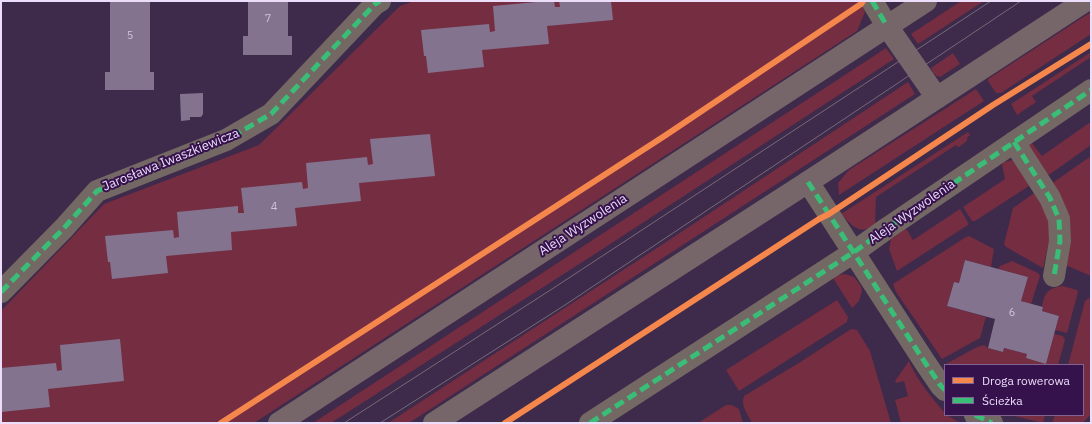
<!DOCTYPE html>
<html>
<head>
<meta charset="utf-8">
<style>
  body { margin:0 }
  #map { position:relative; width:1092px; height:424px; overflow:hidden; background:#3e2a4b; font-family:"IBM Plex Sans",sans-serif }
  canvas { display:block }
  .frame { position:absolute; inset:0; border:2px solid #ecddfa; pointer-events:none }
  .legend { position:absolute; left:944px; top:364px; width:140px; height:52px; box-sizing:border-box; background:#36124d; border:1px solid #7f6392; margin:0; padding:5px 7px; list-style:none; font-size:12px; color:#ecddfa }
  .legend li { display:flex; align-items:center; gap:8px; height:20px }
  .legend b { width:20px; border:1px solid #7f6392 }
</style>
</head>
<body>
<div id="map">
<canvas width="1092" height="424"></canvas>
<div class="frame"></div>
<ul class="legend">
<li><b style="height:5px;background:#f5874c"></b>Droga rowerowa</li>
<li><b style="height:5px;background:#3abd76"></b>Ścieżka</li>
</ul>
</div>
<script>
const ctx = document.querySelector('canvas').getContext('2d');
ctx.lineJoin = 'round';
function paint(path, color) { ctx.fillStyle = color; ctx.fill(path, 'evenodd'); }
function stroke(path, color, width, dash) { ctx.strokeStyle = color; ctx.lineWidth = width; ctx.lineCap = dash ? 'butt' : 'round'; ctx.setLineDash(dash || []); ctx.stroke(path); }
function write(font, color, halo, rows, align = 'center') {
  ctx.font = font + ' "IBM Plex Sans",sans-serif'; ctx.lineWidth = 4; ctx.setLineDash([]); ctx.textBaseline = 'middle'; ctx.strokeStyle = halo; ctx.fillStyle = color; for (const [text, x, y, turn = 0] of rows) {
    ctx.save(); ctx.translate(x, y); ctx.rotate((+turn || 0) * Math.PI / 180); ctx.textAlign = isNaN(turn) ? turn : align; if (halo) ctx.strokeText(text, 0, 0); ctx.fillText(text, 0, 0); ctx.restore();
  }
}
const green = new Path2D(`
  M414,1H860L865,12L857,31L254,423H1V311L104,204L259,145L400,6Z
  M961,1H984L918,44L911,34Z
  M1091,12V34L1001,93H996L988,81V79Z
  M886,48L894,59L598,252L331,423H313Z
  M1091,52V57L1032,96L1036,102L1017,115L1011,104Z
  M953,53L960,64L940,77C935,76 933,73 931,68Z
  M908,82L915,94L409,423H388L657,248Z
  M976,89L984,101L839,195L838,183L849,170Z
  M1089,123H1091V145L1046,177L1026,144L1031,142L1042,156Z
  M968,132L970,135L967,138V141L959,147H958L956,145L876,197L875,224C860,237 852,225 841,214Z
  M1091,156V276L1063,264L1051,184Z
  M1013,160L1032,184L975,221H972L963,207L1005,179L1002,165L1004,162Z
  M1037,191L1050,222L1049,242L1043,268L1006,247L1004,244L1013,208Z
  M960,209L969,224L968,225L897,271L889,249L891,239L905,229L907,230L913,240Z
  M969,236L994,249L991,267L965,260L959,283L954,282L947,306L986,317L980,338L942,359L896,292L893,284L966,237Z
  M1012,261L1038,273L1040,276L1031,304L1021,301L1028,277L998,269L1000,266Z
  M845,274L854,277L861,286L862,291L859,301L852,308L833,278L838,275Z
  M1063,286L1077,290L1078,292L1067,333L1055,330L1059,316L1042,311L1043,307L1042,306C1045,292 1048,288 1063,286Z
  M1089,298L1091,299V414L1083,423H1052L1055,415H1083V365H1068L1085,301Z
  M837,300L848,317L847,322L739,391L726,370Z
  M851,329L857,330L870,351L891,423H752C748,415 740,405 744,396L802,361Z
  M1054,334L1063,336L1065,340L1058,365L946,364L977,347L984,345L988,348L1003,352L1004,348L1027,354L1046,364Z
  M909,361C917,380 931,397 945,413V415H947L960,423H901L895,400L908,396L904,381L896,383L895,381Z
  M726,405H732L739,409L743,423H698Z
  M1011,415H1045L1043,423Z`);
const building = new Path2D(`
  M110,1H150V72H154V90H105V72H110Z
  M248,1H288V36H292V55H243V36H248Z
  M547,1H554L555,7H560L559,1H611L613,20L547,26L549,44L482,50L484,67L428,73L426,56H424L421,30L489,24L490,32L495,31L493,6Z
  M203,93V114L201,117H190V120L181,121L180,94Z
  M430,134L435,176L359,183L361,201L295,208L297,226L231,232L232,250L166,256L168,273L112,279L110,262H108L105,236L173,230L174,238L179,237L177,212L238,206V213H244L241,188L302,182L303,189L308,188L306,163L367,157L368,165L373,164L370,139Z
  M965,260L1028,277L1021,301L1043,307L1042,311L1059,316L1046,364L1026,358L1027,354L1004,348L1003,352L988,348L995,319L947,306L954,282L959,283Z
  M120,339L124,381L48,389L50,407L1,412V368L56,363L57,371L62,370L60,345Z`);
const minor = new Path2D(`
  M872,1L887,26
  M1014,142L1050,198L1059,219L1060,241L1054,276
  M808,182L924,361L941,386L945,390
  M1,292L64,228L97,191L226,140L271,114L375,4L380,1
  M975,415L992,423
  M590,423L854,252L886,229L1091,90`);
const major = new Path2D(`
  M887,26L937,98
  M279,423L926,1
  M434,423L808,182L1085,1`);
const tram = new Path2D(`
  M344,423L552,289L991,1
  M380,423L565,305L1021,1`);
const quiet = new Path2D(`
  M872,1L887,26
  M1014,142L1050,198L1059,219L1060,241L1054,276
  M808,182L924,361L941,386L945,390
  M1,292L64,228L97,191L226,140L271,114L375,4L380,1
  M975,415L992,423
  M590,423L854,252L886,229L1091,90`);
const cycleway = new Path2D(`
  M221,423L666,135L861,4L863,1
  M505,423L819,219L829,214L993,105L1091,44`);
const numberNames = [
  ["7",268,19],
  ["5",130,36],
  ["4",274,207],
  ["6",1012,313]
];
const streetNames = [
  ["Jarosława Iwaszkiewicza",171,160,-22],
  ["Aleja Wyzwolenia",912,212,-35],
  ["Aleja Wyzwolenia",583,225,-33]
];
paint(green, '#742d41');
paint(building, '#83738f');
stroke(minor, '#736864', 22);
stroke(major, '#76666a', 22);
stroke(tram, '#776a76', 1);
stroke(quiet, '#3abd76', 5, [10, 5]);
stroke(cycleway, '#f5874c', 6);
write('11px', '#d2c2df', null, numberNames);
write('13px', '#ecddfa', '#36124d', streetNames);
</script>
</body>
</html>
